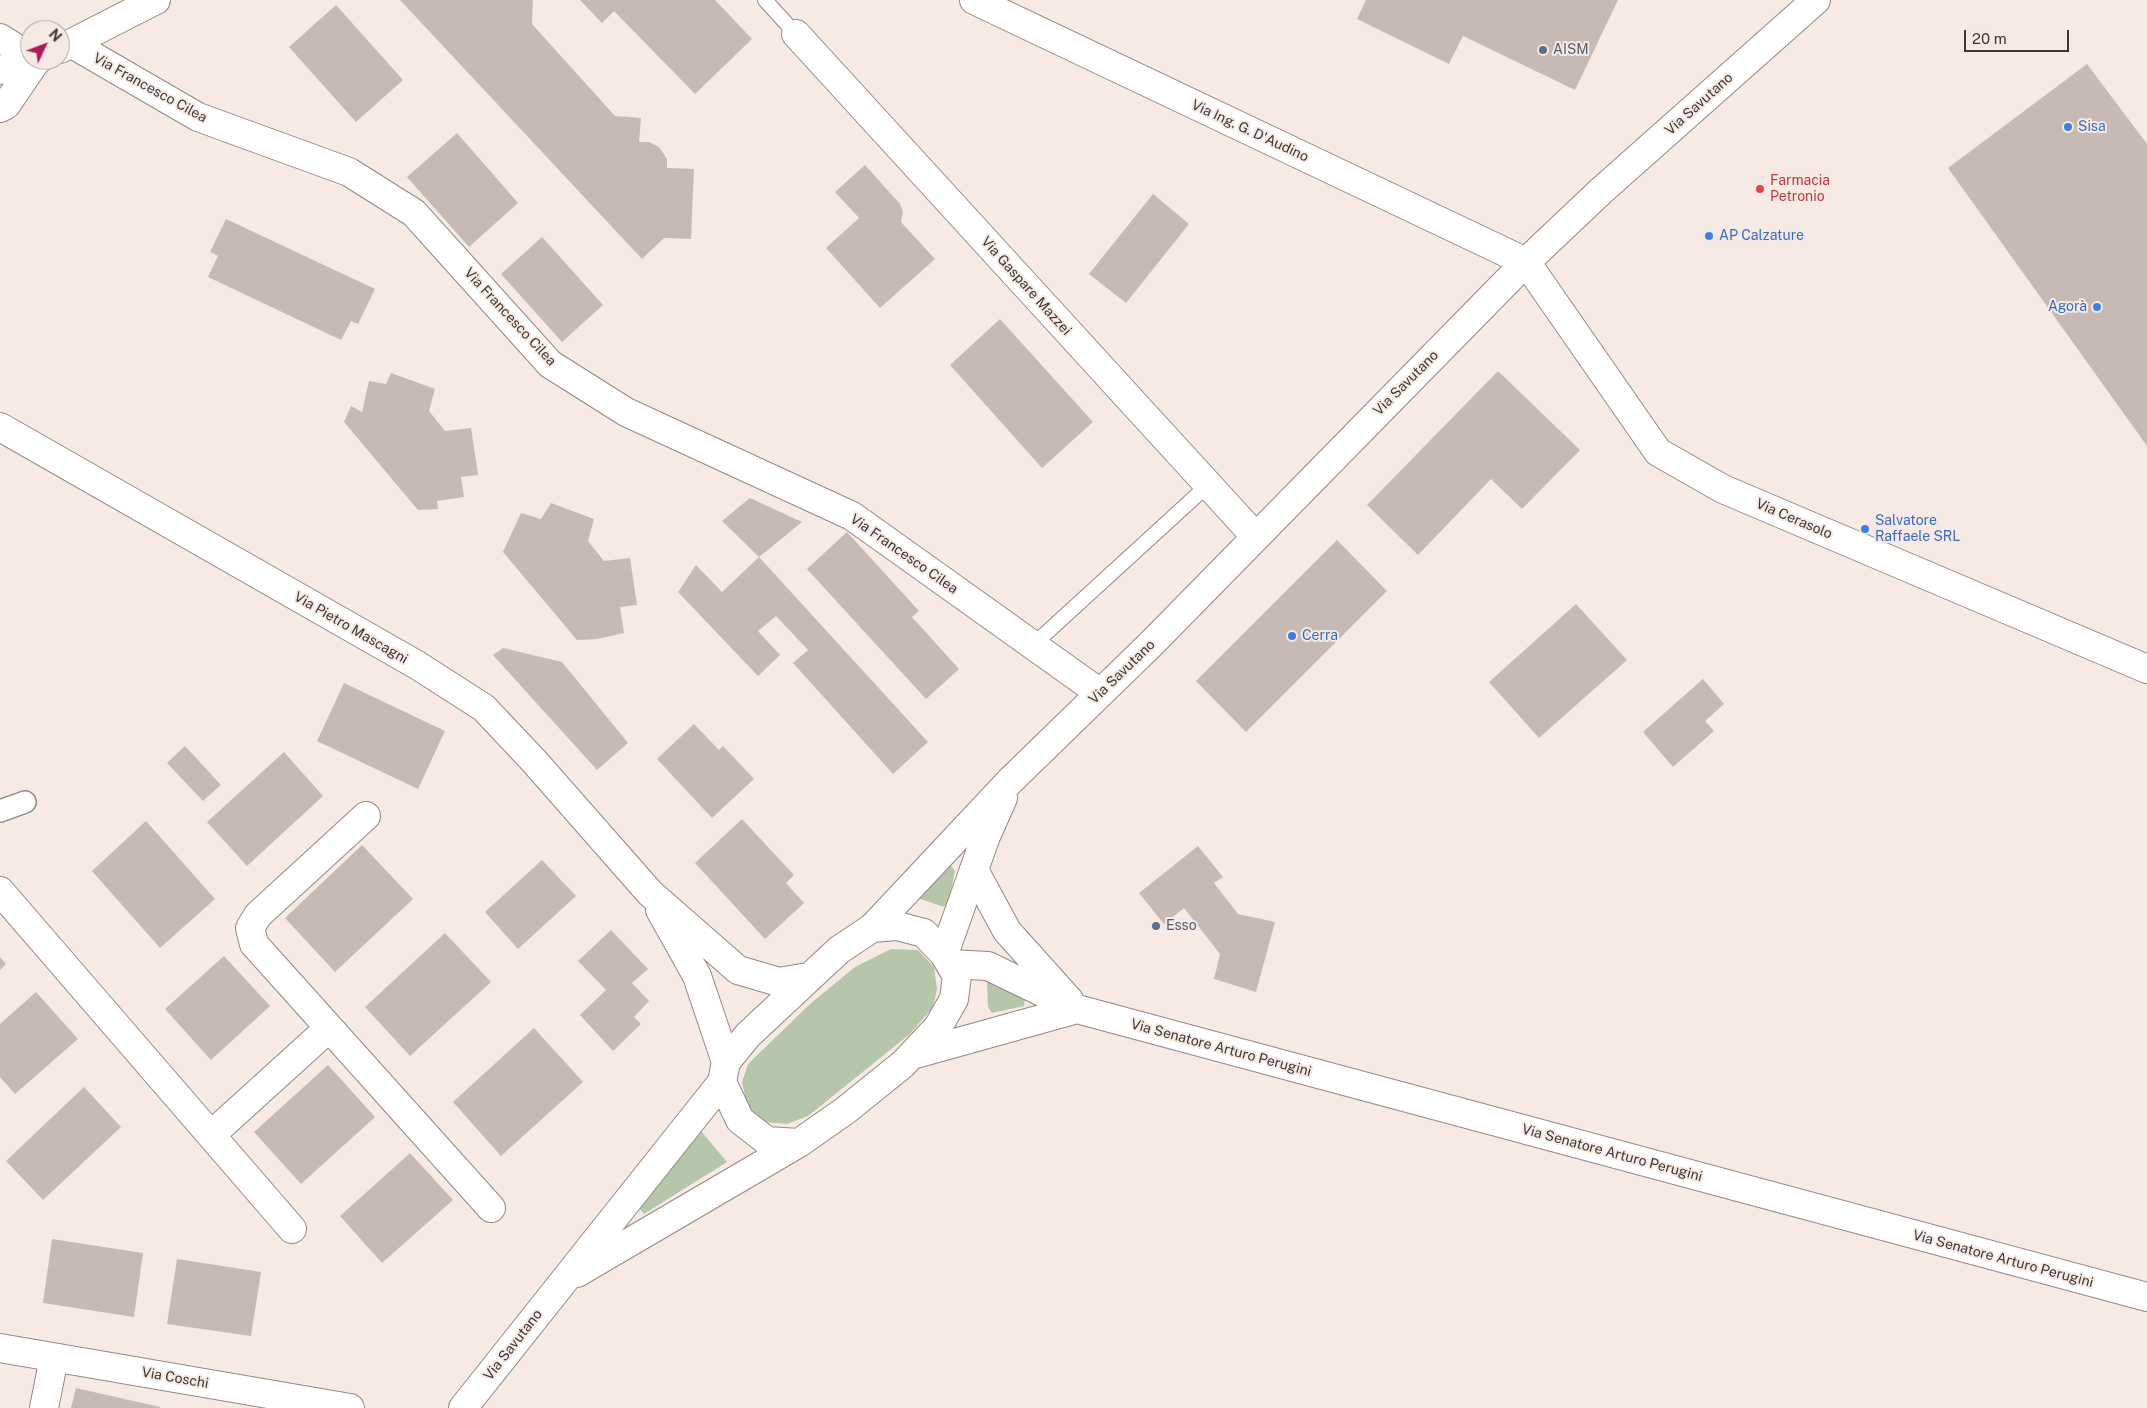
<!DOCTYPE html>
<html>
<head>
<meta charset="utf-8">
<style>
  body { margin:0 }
  #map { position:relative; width:2147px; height:1408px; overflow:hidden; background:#f7e9e3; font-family:"Public Sans",sans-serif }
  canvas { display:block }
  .north { position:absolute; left:20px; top:20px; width:50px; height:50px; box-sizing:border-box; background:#f7e9e3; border:1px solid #ada29d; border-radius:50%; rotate:47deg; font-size:14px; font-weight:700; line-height:20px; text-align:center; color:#3d3835 }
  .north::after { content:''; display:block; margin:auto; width:18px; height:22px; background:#ac1d58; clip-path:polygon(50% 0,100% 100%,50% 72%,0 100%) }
  .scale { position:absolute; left:1964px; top:30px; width:105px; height:22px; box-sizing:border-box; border:2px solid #3d3835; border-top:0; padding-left:6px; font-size:15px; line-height:18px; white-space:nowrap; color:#3d3835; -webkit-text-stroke:4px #f7e9e3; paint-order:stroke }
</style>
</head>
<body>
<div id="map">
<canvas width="2147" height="1408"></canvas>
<div class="north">N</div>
<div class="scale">20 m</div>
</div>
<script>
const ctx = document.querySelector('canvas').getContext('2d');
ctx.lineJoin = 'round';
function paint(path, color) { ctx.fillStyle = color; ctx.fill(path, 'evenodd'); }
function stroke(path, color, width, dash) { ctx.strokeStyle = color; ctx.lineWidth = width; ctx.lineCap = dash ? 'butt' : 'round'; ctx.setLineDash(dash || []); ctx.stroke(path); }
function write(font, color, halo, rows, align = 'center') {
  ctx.font = font + ' "Public Sans",sans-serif'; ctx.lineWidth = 4; ctx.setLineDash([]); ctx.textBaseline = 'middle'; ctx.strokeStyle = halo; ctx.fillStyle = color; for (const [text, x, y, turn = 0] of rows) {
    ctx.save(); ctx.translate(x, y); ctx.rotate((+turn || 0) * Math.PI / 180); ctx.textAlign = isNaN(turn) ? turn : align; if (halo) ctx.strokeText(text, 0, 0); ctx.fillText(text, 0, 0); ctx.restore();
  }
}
const green = new Path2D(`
  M947,861L955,871L949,901L944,907L909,895Z
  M891,949L918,950L934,967L937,989L933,1007L910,1034L808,1116L787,1124L764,1122L747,1106L742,1082L748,1064L810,1004L855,967Z
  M993,979L1025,999L1024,1006L992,1013L988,1007L987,982Z
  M701,1131L727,1162L644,1214L639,1208Z`);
const building = new Path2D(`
  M400,0H533L532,24L615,116L641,118L639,142H649L659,147L667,159V168L694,169L691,239L664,238L642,259Z
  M580,0H715L752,39L695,94L614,11L602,23Z
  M1366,0H1618L1575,90L1463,36L1449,64L1357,19Z
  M336,5L403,80L356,122L289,47Z
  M2087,64L2147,144V446L1948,168Z
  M457,133L518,203L469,247L407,177Z
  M865,165L900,204L903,212L901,222L935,259L880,308L826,248L859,218L835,192Z
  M1153,194L1189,224L1126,303L1089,274Z
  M226,219L375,289L358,324L351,321L341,340L208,277L218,256L210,252Z
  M542,237L603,305L562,342L501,274Z
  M1000,319L1093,422L1042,468L950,365Z
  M1498,371L1580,450L1522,509L1491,479L1418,555L1367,505Z
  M391,373L435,389L429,411L445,431L471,428L478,475L461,477L464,497L437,501L438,509L418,510L344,422L351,406L362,412L369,381L386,384Z
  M750,498L802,522L759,557L928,742L893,774L793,663L808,650L776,616L758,631L780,655L758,676L678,592L696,565L722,592L759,557L722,521Z
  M551,503L594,519L588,541L604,561L630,558L637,605L620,607L624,633L597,639L577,640L503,552L521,513L541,519Z
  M847,532L919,611L912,617L959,669L926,699L807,569Z
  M1337,540L1387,591L1246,732L1196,681Z
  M1576,604L1627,660L1539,738L1489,682Z
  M503,648L562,662L628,743L597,770L493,655Z
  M1703,679L1724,704L1705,721L1714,731L1673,767L1643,732Z
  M344,683L445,731L418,789L317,741Z
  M694,724L719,750L723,746L754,779L712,818L657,759Z
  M185,746L221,785L203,801L167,763Z
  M284,752L323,796L247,866L207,822Z
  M742,819L794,875L786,883L804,903L765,939L695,863Z
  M146,821L215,899L160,948L92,871Z
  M362,845L413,899L335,972L285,918Z
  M1198,846L1223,877L1214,883L1238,914L1275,922L1256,992L1214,979L1220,954L1184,908L1164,924L1139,893Z
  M542,860L576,896L518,949L485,912Z
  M611,930L648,969L632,983L649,1001L634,1017L641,1024L613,1051L580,1015L606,990L578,961Z
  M445,933L491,982L410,1056L365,1007Z
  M224,956L270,1006L211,1060L165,1009Z
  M0,957L6,964L0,970Z
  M36,992L78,1039L15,1094L0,1077V1024Z
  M534,1028L583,1082L501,1156L453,1102Z
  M328,1065L375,1117L301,1184L254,1132Z
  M84,1087L121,1127L43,1200L6,1161Z
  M410,1153L453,1200L382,1263L340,1216Z
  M52,1239L143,1253L134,1317L43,1303Z
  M177,1259L261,1272L251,1336L167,1324Z
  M76,1388L160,1407V1408H71Z`);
const service = new Path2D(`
  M765,0L796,34
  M1032,646L1208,485`);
const pedestrian = new Path2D(`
  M0,811L25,802`);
const minor = new Path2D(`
  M974,0L1526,262L1658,452L1723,489L2147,669
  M796,34L1256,537
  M0,38L30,57
  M72,44L198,117L349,172L414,213L550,364L626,412L852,516L1100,693
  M60,49L156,0
  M0,70L38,60
  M0,108L6,105L36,61
  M0,427L417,665L484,708L534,761L650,893L738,970L779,982L808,977
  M366,816L258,915L250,928L254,944L491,1208
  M0,891L292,1229
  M660,910L697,976L726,1062
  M872,928L1010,781L1152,643L1526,262L1601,191L1816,0
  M944,954L986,836L1003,798
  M211,1135L329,1028
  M0,1348L350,1408
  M44,1408L54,1358`);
const tertiary = new Path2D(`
  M974,870L1007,931L1069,1000
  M897,926L924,933L944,954L957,976L954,999L938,1027L903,1064L846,1110L799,1143L767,1141L740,1120L722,1082L726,1062L748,1035L839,950L872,928Z
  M950,964L988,966L1077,1009L2147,1297
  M912,1055L1077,1009
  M577,1273L799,1143
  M463,1408L722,1082`);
const markers = [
  [1543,50,5,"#5c6f8a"],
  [2068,127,5,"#3f7fe0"],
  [1760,189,5,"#e0444e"],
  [1709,236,5,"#3f7fe0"],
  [2097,307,5,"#3f7fe0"],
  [1865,529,5,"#3f7fe0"],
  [1292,636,5,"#3f7fe0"],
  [1156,926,5,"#5c6f8a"]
];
const serviceNames = [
  ["AISM",1553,50],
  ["Esso",1166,926]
];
const streetNames = [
  ["Via Francesco Cilea",150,88,29],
  ["Via Savutano",1699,104,-42],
  ["Via Ing. G. D'Audino",1250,131,25],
  ["Via Gaspare Mazzei",1026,286,48],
  ["Via Francesco Cilea",510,317,47],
  ["Via Savutano",1406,383,-45],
  ["Via Cerasolo",1794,519,23],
  ["Via Francesco Cilea",904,554,35],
  ["Via Pietro Mascagni",351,628,30],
  ["Via Savutano",1122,672,-44],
  ["Via Senatore Arturo Perugini",1221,1048,15],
  ["Via Senatore Arturo Perugini",1612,1153,15],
  ["Via Senatore Arturo Perugini",2003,1259,15],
  ["Via Savutano",513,1345,-52],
  ["Via Coschi",175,1378,10]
];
const shopNames = [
  ["Sisa",2078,127],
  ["AP Calzature",1719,236],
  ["Agorà",2087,307,"right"],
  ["Salvatore",1875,521],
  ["Raffaele SRL",1875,537],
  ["Cerra",1302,636]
];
const healthNames = [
  ["Farmacia",1770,181],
  ["Petronio",1770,197]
];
paint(green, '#b6c6ab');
paint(building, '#c7bab4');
stroke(service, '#958883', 16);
stroke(pedestrian, '#958883', 24);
stroke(minor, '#958883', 30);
stroke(tertiary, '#958883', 30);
stroke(service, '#fff', 14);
stroke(pedestrian, '#fff', 21);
stroke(minor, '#fff', 28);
stroke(tertiary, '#fff', 28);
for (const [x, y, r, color] of markers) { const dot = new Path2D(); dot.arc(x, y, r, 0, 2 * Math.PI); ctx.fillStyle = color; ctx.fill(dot); stroke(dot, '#f7e9e3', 2); }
write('14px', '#4e5e75', '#f7e9e3', serviceNames, 'left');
write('14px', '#3d3835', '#f7e9e3', streetNames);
write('14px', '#366cbe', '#f7e9e3', shopNames, 'left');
write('14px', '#be3a42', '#f7e9e3', healthNames, 'left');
</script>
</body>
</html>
